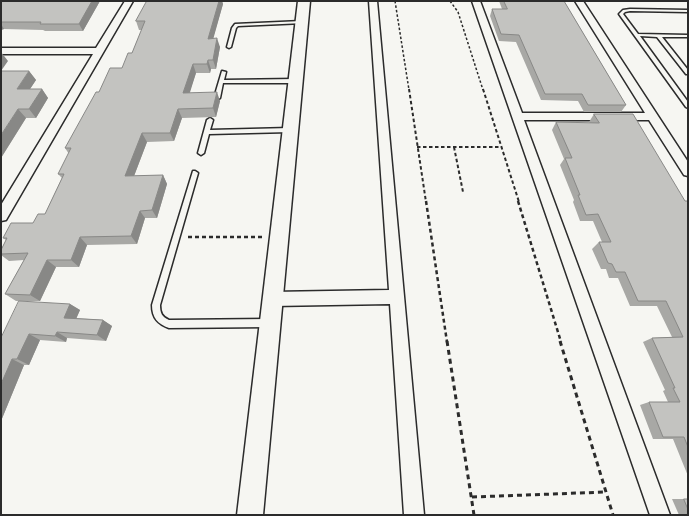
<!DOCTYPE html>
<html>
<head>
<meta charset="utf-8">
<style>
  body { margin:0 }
  #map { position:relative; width:689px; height:516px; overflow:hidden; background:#f6f6f2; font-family:"Comic Neue",sans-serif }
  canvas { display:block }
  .frame { position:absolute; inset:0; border:2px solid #2b2b2b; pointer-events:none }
</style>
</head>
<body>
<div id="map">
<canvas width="689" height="516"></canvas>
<div class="frame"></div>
</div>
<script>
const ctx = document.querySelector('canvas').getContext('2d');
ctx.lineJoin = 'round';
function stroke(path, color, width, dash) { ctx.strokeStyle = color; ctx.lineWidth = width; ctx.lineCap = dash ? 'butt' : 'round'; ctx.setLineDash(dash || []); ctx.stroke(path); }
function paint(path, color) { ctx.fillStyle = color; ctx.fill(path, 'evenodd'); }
const pathFar3 = new Path2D(`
  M395,1L409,90
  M450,1L458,12L483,90`);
const pathFar2 = new Path2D(`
  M409,89L426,202
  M483,89L519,202
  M417,147H502
  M454,147L463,192`);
const pathFar1 = new Path2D(`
  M426,201L447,342
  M518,201L561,342
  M188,237H263`);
const path = new Path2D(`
  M447,341L474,515
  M560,341L613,515
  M472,497L606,492`);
const lane = new Path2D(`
  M630,9L688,10V12L630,11L625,12L623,14L638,34L688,35V37H662L688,70V74H686L657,37L640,36L688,102V108L686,107L619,14L623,10Z
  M302,21L304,22V23L238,26L236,28L231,47L229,48L227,47L232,28L235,24Z
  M222,71L226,72L224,80L296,79L298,81L296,83H223L220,98L217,100L214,98Z
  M210,118L213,120L210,130L290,128L293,130L290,132L209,134L204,153L201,155L198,153L207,120Z
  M193,171H195L198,173L160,305C160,313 162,317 169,320L269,319L272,320L273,323L272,326L269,327L169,328C158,324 152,318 152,305Z`);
const street = new Path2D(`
  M125,1H133L6,220L1,221V205L93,54H1V48H96Z
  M369,1H377L424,515H404L390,304L272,306L267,304L265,299L267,294L272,292L389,290Z
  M472,1H480L522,113H645L575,1H583L688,162V176L684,175L649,120H524L670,515H650Z`);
const secondary = new Path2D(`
  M298,1H310L263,515H237Z`);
const wall = new Path2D(`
  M1,1H100L83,31H45L43,30L4,29L1,30Z
  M147,1H222L223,4L213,38L220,47L216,69H211L210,73H196L189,93L220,101L216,117L182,118L174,141L147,142L134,176L163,175L167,184L157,218H145L137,244L87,245L79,267H56L40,301H16L5,294L24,260L9,261L1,255V250L6,240L3,238L33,223L45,214L62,178L58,174L69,154L65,148L99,92L122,68L132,53L142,30H139L136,21Z
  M499,1H564L626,105L621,112H584L578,101L541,100L516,42L499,41L490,16L492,9H502Z
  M29,71L36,80L30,89H42L48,98L36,118H26L1,158Z
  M594,114L685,201H688V476L673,439H653L640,405L649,402H668L663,391L665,390L643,342L652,338L672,337L657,306H630L618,278H609L606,269H601L592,249L599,242H602L593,221H580L573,202L574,200L560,165L564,159L552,130L556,122L590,123L589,122Z
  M70,304L80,310L76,318L103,320L112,326L106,341L67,338L66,342L40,340L29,365H24L1,421V338Z
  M672,499H688V515H679Z`);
const shadedWall = new Path2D(`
  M92,1H100L83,31L79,24Z
  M219,1H222L223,4L211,47L208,39Z
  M1,24L4,29L1,30Z
  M217,38L220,47L216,69L213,60Z
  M1,52L8,61L1,71Z
  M208,60L211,69L210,73L207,64Z
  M193,64L196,73L187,102L183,93Z
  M29,71L36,80L24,98L17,89Z
  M42,89L48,98L36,118L29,109Z
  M217,92L220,101L216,117L213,108Z
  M18,109L26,118L1,158V135Z
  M178,109L182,118L174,141L170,133Z
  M142,133L147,142L131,184L125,176Z
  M163,175L167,184L157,218L152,210Z
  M140,211L145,218L137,244L131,236Z
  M80,237L87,245L79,267L71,260Z
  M47,260L56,267L40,301L30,295Z
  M70,304L80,310L74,324L64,318Z
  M103,320L112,326L106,341L97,335Z
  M57,332L67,338L66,342L55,336Z
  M29,334L40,340L29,365L17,359Z
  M12,359L24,365L1,421V384Z`);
const building = new Path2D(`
  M1,1H92L79,24H40L41,22H1Z
  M147,1H219L208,39L217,38L213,60H208L207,64H193L183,93L217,92L213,108L178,109L170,133H142L125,176L163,175L152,210L140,211L131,236L80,237L71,260H47L30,295L5,294L28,253L1,254V250L7,238H3L11,223H33L38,214H45L64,174H58L71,148H65L96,92H99L110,68H122L128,53H132L145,21H136Z
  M504,1H564L626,105H588L582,94H545L519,35L501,34L492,9H507Z
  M1,71H29L17,89H42L29,109H18L1,135Z
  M594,114H633L685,201H688V447L684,437H663L649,402H680L673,388H675L652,338L683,337L666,301H638L625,272H616L612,264L608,263L599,242H611L598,214L586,215L578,195H580L565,158H572L556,122L599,123Z
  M19,301L70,304L64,318L103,320L97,335L57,332L55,336L29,334L17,359H12L1,384V338Z
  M684,499H688V509Z`);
stroke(lane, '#2b2b2b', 3);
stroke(street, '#2b2b2b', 3);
stroke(secondary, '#2b2b2b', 3);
stroke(pathFar3, '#2b2b2b', 1.5, [2.5, 2]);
stroke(pathFar2, '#2b2b2b', 2, [3.5, 2.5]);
stroke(pathFar1, '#2b2b2b', 2.5, [4, 3]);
stroke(path, '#2b2b2b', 3, [5, 4]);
paint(lane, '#f6f6f2');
paint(street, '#f6f6f2');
paint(secondary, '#f6f6f2');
paint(wall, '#a8a8a5');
paint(shadedWall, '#888886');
paint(building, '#c3c3c0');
stroke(building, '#888886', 1);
</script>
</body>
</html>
